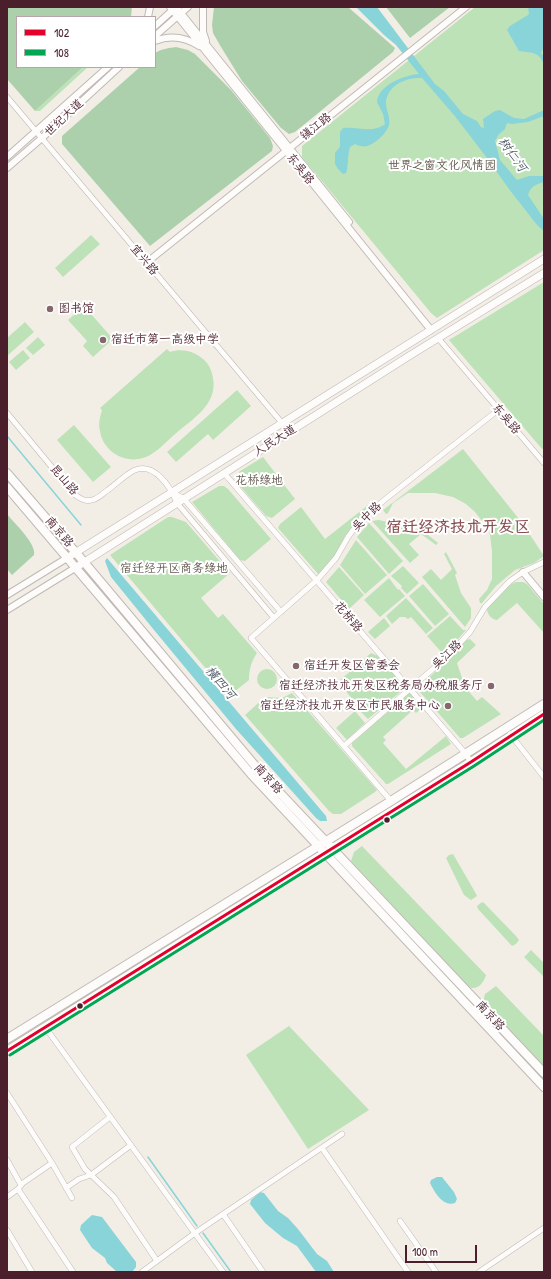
<!DOCTYPE html>
<html>
<head>
<meta charset="utf-8">
<style>
  body { margin:0 }
  #map { position:relative; width:551px; height:1279px; overflow:hidden; background:#f2eee6; font-family:"Patrick Hand",sans-serif }
  canvas { display:block }
  .frame { position:absolute; inset:0; border:8px solid #4a1f2b; pointer-events:none }
  .legend { position:absolute; left:16px; top:16px; width:140px; height:52px; box-sizing:border-box; background:#fff; border:1px solid #b7a5aa; margin:0; padding:5px 7px; list-style:none; font-size:12px; color:#4a1f2b }
  .legend li { display:flex; align-items:center; gap:8px; height:20px }
  .legend b { width:20px; border:1px solid #b7a5aa }
  .scale { position:absolute; left:405px; top:1245px; width:72px; height:18px; box-sizing:border-box; border:2px solid #4a1f2b; border-top:0; padding-left:5px; font-size:12px; line-height:14px; white-space:nowrap; color:#4a1f2b; -webkit-text-stroke:3px #fff; paint-order:stroke }
</style>
</head>
<body>
<div id="map">
<canvas width="551" height="1279"></canvas>
<div class="frame"></div>
<ul class="legend">
<li><b style="height:5px;background:#e4002b"></b>102</li>
<li><b style="height:5px;background:#00a651"></b>108</li>
</ul>
<div class="scale">100 m</div>
</div>
<script>
const ctx = document.querySelector('canvas').getContext('2d');
ctx.lineJoin = 'round';
function paint(path, color) { ctx.fillStyle = color; ctx.fill(path, 'evenodd'); }
function stroke(path, color, width, dash) { ctx.strokeStyle = color; ctx.lineWidth = width; ctx.lineCap = dash ? 'butt' : 'round'; ctx.setLineDash(dash || []); ctx.stroke(path); }
function write(font, color, halo, rows, align = 'center') {
  ctx.font = font + ' "Patrick Hand","LXGW WenKai TC",sans-serif'; ctx.lineWidth = 4; ctx.setLineDash([]); ctx.textBaseline = 'middle'; ctx.strokeStyle = halo; ctx.fillStyle = color; for (const [text, x, y, turn = 0] of rows) {
    ctx.save(); ctx.translate(x, y); ctx.rotate((+turn || 0) * Math.PI / 180); ctx.textAlign = isNaN(turn) ? turn : align; if (halo) ctx.strokeText(text, 0, 0); ctx.fillText(text, 0, 0); ctx.restore();
  }
}
const green = new Path2D(`
  M475,7H544V250L437,318L431,313L302,157V146Z
  M83,67H88L40,111H35Z
  M91,235L100,244L63,277L55,268Z
  M544,282V447L542,449L449,340Z
  M84,306L113,339L93,357L83,346L87,341L68,320Z
  M25,322L34,332L7,356V338Z
  M38,337L45,345L33,355L26,348Z
  M167,349L170,352C181,348 194,351 203,359C209,364 212,371 213,378C218,405 192,419 174,435C166,442 156,453 146,457C126,465 103,452 100,431C98,424 100,417 102,410L100,408Z
  M23,350L30,358L16,370L9,362Z
  M237,390L251,406L213,440L208,434L176,462L167,452Z
  M74,425L111,467L93,482L57,440Z
  M463,449L523,524L544,556L534,563L515,570L496,586L482,603H480L479,599L487,590L492,579V551L490,535L486,526L475,512L466,504L453,497L435,493H408L393,503L388,513L386,514L383,510Z
  M263,457L295,499L272,518L266,516L240,486L236,479L240,471Z
  M219,486H224L228,489L271,539L245,561L240,560L192,502Z
  M372,502L351,528L345,536L337,553L319,575L278,528L280,524L301,507L325,539Z
  M168,517H172L186,522L230,573L201,598L218,618L223,614L257,653C251,662 249,670 249,680L229,696L110,555Z
  M379,520L396,524L415,531L417,529L428,535L438,543L436,545L421,534L409,544L419,555L410,563L372,521Z
  M369,523L403,561L389,574L357,537Z
  M356,540L387,575L365,594L340,565Z
  M446,552L457,573L455,575L461,593L471,608V618L465,627L422,577L431,569L441,580L452,569L444,554Z
  M403,566L419,583L407,594L401,588L402,586L391,576Z
  M339,567L364,595L349,609L326,582Z
  M389,578L398,590L399,589L405,596L380,617L364,600Z
  M516,582H523L527,584L544,604V633L517,603L497,620C492,620 487,614 487,609C494,599 504,586 516,582Z
  M423,584L449,614L435,626L409,596Z
  M406,598L433,628L426,634L411,617L408,619L405,617H400L392,624L386,616Z
  M450,616L463,630H466L444,655L427,636Z
  M384,618L390,626L375,639L368,632Z
  M470,639L476,645L457,663L465,687L477,701L482,697L501,714L463,738H460L420,692L419,687L450,658L466,640Z
  M371,653L378,656L403,684L405,688L368,719L358,709L359,707L338,682Z
  M257 679a10 10 0 1 1 20 0a10 10 0 1 1-20 0Z
  M292,693L377,790L375,792L341,814H333L329,811L245,715L265,697L282,698Z
  M409,693H412L421,704V709L416,713L413,710L383,737L386,740L383,743L406,769L446,736L451,744L388,784H386L352,746V743Z
  M355,711L365,723L347,740L336,728Z
  M362,846L486,975C484,982 479,989 471,988L467,985L351,861L354,852Z
  M453,854L475,892L477,896L471,900L464,895L446,858L449,855Z
  M482,902L484,903L516,936L519,940L516,944L512,946L478,909L477,906Z
  M531,950L544,963V977L524,957Z
  M496,986L544,1036V1067L483,1001L485,994Z
  M289,1026L369,1110L308,1149L246,1055Z`);
const forest = new Path2D(`
  M7,7H132L131,17H17V67H83L35,111L7,79Z
  M214,7H348L395,48L393,52L295,132L289,134L281,128L242,81L221,47L213,33L212,25Z
  M386,7H450L410,38Z
  M176,47L188,50L195,54L231,90L270,138L273,146L272,151L150,246L62,144V136L140,67H155V53C161,49 169,48 176,47Z
  M7,514C14,523 37,544 34,555L12,575L7,569Z`);
const water = new Path2D(`
  M356,7H377L435,84L444,91L463,114L477,121L481,127L484,128L483,119L495,111L500,110L514,118L524,119L544,110V116L528,122L512,124L507,123L505,129L499,134L495,141L500,160L517,180L529,176H544V182C535,185 531,186 528,195L544,219V231L537,225L509,189L484,154L454,115L422,78C406,77 387,85 386,103C386,110 391,118 389,125C387,133 375,144 367,146C363,147 359,146 355,144L350,147C347,157 349,164 346,173L343,174L338,169L335,164V153L340,147V132L343,128C358,126 372,134 385,124L383,114L377,102C378,85 405,75 419,74L396,45L384,35Z
  M528,7H544V47L541,53L544,57V65C540,51 530,53 519,51L507,30L510,26L528,15L529,14Z
  M107,558L326,816L327,821H320L316,818L236,729L154,630L111,577L105,561Z
  M437,1177H442L454,1192L457,1199L455,1203C443,1207 435,1193 430,1183L431,1180Z
  M260,1192L264,1193L278,1211L288,1218L298,1229L317,1254L327,1261L334,1272H316L297,1246L283,1238L265,1223L250,1204L251,1200Z
  M92,1215L102,1217L136,1262V1267L132,1272H117L107,1263L105,1258L92,1248L80,1230L81,1225Z`);
const stream = new Path2D(`
  M7,436L81,525
  M148,1157L197,1226
  M203,1233L231,1272`);
const minor = new Path2D(`
  M7,97L282,423
  M438,338L544,463
  M7,413L75,495C81,499 86,502 92,500C98,499 103,493 108,490C116,484 126,474 135,470C155,462 171,488 177,503L274,618
  M224,473L465,753L471,762
  M172,492L184,499L281,612
  M510,734L544,777
  M344,746L449,655L470,632L485,607L510,581L523,572L544,562
  M391,801L251,638L317,580L336,558L348,537L359,522L383,501L498,410
  M45,1027L223,1272
  M7,1093L52,1163L72,1198
  M110,1117L72,1147L85,1169L114,1197L157,1261
  M322,1148L408,1272
  M7,1160L21,1185
  M66,1188L79,1179L91,1175L131,1145
  M18,1189L73,1272
  M7,1197L18,1189L23,1183L52,1163
  M223,1214L263,1272
  M400,1221L436,1272
  M7,1230L32,1272
  M142,1272L195,1233L342,1134
  M479,1272L544,1228`);
const tertiary = new Path2D(`
  M170,7L431,330
  M176,7L349,222
  M203,7V32L206,41
  M148,17L150,7
  M155,26L175,8
  M155,36L188,7
  M155,41C170,35 185,37 199,46
  M7,157L108,67
  M7,168L42,138L119,67
  M146,263L466,7
  M523,572L544,597
  M7,595L67,558
  M7,610L75,568`);
const secondary = new Path2D(`
  M67,558L544,259
  M75,568L409,356L544,273`);
const primary = new Path2D(`
  M7,473L84,562L262,774L544,1073
  M7,487L251,774L544,1087`);
const trunk = new Path2D(`
  M7,1039L391,801L544,704
  M7,1051L471,762L544,714`);
const bus1 = new Path2D(`
  M7,1051L471,762L544,714`);
const bus2 = new Path2D(`
  M10,1055L474,766L544,720`);
const markers = [
  [50,309,4,"#85676c"],
  [103,340,4,"#85676c"],
  [296,666,4,"#85676c"],
  [491,686,4,"#85676c"],
  [448,706,4,"#85676c"],
  [387,820,3.5,"#4a1f2b"],
  [80,1006,3.5,"#4a1f2b"]
];
const streetNames = [
  ["世纪大道",64,118,-43],
  ["镇江路",316,127,-39],
  ["东吴路",300,169,51],
  ["宜兴路",144,260,50],
  ["东吴路",506,419,49],
  ["人民大道",275,441,-32],
  ["昆山路",64,480,49],
  ["吴中路",367,517,-45],
  ["南京路",59,532,49],
  ["花桥路",348,617,49],
  ["吴江路",447,655,-44],
  ["南京路",268,779,48],
  ["南京路",490,1016,47]
];
const parkNames = [
  ["世界之窗文化风情园",442,166],
  ["花桥绿地",259,481],
  ["宿迁经开区商务绿地",174,569]
];
const poiNames = [
  ["图书馆",58,309],
  ["宿迁市第一高级中学",111,340],
  ["宿迁开发区管委会",304,666],
  ["宿迁经济技术开发区税务局办税服务厅",483,686,"right"],
  ["宿迁经济技术开发区市民服务中心",440,706,"right"]
];
const waterNames = [
  ["树仁河",512,155,54],
  ["横四河",220,683,50]
];
const districtNames = [
  ["宿迁经济技术开发区",458,528]
];
paint(green, '#bde2b8');
paint(forest, '#add0ac');
paint(water, '#89d4d8');
stroke(stream, '#89d4d8', 1.5);
stroke(minor, '#c0bab6', 6);
stroke(tertiary, '#c0bab6', 8);
stroke(secondary, '#c0bab6', 8);
stroke(primary, '#c0bab6', 10);
stroke(trunk, '#c0bab6', 10);
stroke(minor, '#fdfcfb', 5);
stroke(tertiary, '#fdfcfb', 6);
stroke(secondary, '#fdfcfb', 7);
stroke(primary, '#fdfcfb', 8);
stroke(trunk, '#fdfcfb', 8);
stroke(bus1, '#e4002b', 3);
stroke(bus2, '#00a651', 3);
for (const [x, y, r, color] of markers) { const dot = new Path2D(); dot.arc(x, y, r, 0, 2 * Math.PI); ctx.fillStyle = color; ctx.fill(dot); stroke(dot, '#fff', 1.5); }
write('12px', '#4a1f2b', '#fff', streetNames);
write('12px', '#5f564a', '#fff', parkNames);
write('12px', '#4a1f2b', '#fff', poiNames, 'left');
write('italic 13px', '#505a65', '#fff', waterNames);
write('bold 16px', '#894e50', '#fff', districtNames);
</script>
</body>
</html>
